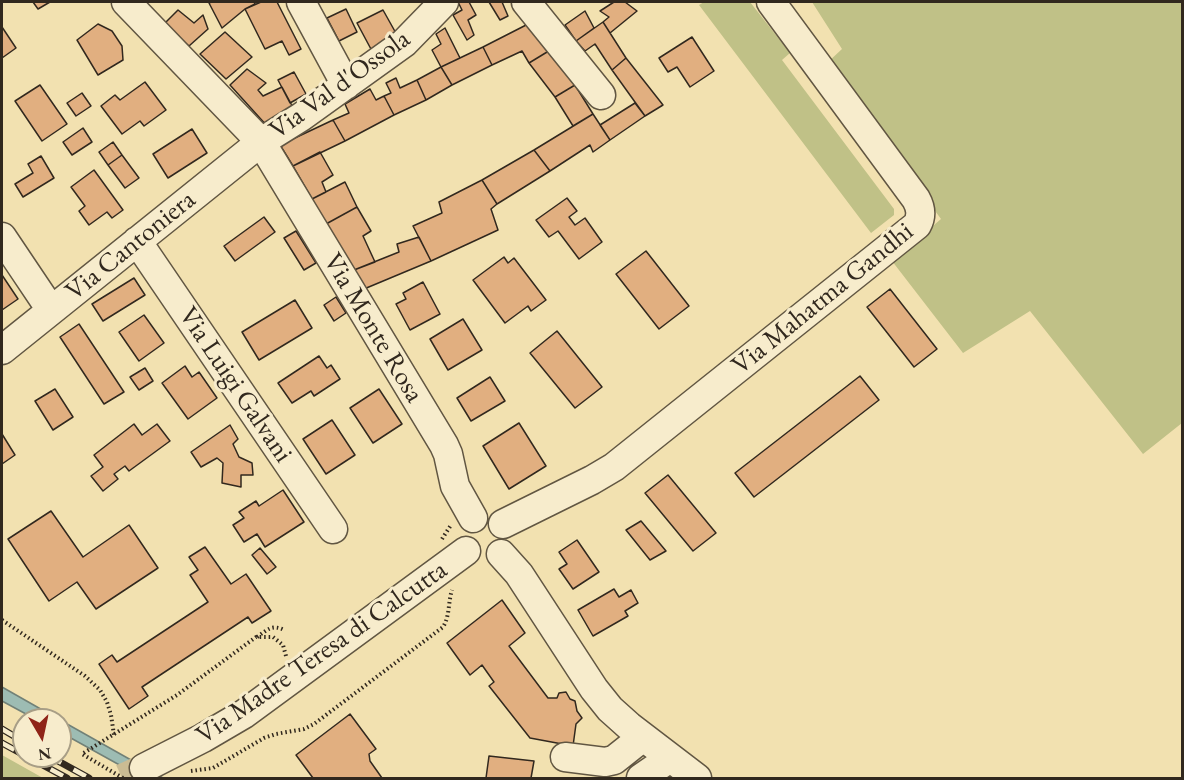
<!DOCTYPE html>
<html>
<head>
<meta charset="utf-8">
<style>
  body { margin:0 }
  #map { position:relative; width:1184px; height:780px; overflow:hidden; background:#f2e1b0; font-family:"EB Garamond",serif }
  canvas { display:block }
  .frame { position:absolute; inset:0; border:3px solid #31281e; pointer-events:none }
  .north { position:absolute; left:12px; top:708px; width:60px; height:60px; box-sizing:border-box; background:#f7eccc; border:2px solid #a89e86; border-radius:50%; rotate:171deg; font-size:16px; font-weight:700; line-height:24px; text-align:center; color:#31281e }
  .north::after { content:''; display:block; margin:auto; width:21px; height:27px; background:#8f2418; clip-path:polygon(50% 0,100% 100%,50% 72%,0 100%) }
</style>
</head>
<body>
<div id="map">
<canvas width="1184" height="780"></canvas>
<div class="frame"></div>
<div class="north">N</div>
</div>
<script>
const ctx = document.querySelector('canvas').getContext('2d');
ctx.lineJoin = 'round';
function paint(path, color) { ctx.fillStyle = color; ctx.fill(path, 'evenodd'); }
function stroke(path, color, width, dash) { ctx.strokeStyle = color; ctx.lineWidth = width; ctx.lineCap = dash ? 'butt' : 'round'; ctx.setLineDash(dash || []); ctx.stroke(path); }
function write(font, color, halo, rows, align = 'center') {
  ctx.font = font + ' "EB Garamond",serif'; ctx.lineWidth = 6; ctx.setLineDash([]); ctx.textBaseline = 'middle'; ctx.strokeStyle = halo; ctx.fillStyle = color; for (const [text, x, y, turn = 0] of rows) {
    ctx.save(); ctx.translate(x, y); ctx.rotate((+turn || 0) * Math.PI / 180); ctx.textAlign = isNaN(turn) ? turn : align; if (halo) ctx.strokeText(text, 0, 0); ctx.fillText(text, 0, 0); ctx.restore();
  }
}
const green = new Path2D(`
  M704,2H750L790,53L782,60L894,209V215L871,233L699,5Z
  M812,2H1182V423L1143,454L1030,311L963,353L892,261L941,219L827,63L842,49Z
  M2,755L43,778H2Z`);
const water = new Path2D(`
  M2,687L60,720H37L2,701Z
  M60,720L163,778H143L60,732Z`);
const building = new Path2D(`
  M33,2H50L38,9Z
  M211,2H254L255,4L245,9L222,28L209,3Z
  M261,2H277L301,49L289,55L282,41L265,49L245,9Z
  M458,2H469L476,15L468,20L474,35L467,40L453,15L462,10Z
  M489,2H502L508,16L500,20Z
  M614,2H625L637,11L610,33L603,22L609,17L600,11Z
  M346,9L357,32L339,41L327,18Z
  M178,10L194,23L203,15L208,29L189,46L163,25Z
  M383,10L397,35L372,51L357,23Z
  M585,11L594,28L576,41L565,25Z
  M532,22L552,49L529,63L522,51L492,65L483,47Z
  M603,22L626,58L612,70L595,44L585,51L576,41Z
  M98,24L112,31L122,46L123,60L98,75L77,40Z
  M2,27L16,48L2,58Z
  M445,28L460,58L441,67L432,50L441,44L436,34Z
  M225,32L252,57L226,79L200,54Z
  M692,37L714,71L690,87L677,67L668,72L659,58Z
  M483,47L492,65L452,85L441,67Z
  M552,49L575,85L555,97L529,63Z
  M626,58L663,105L645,116L612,70Z
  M441,67L452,85L426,100L417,80Z
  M247,69L266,83L258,90L263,96L282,87L296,113L268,127L230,85Z
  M294,72L306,94L290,103L278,80Z
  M396,78L400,88L417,80L426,100L394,115L384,96L391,93L386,83Z
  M145,82L166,110L144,126L140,121L122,134L101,106L115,95L120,100Z
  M40,85L67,124L42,141L15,101Z
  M575,85L593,114L573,126L555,97Z
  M370,89L376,100L384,96L394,115L345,141L333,120L349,113L345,104Z
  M82,93L91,106L76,116L67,103Z
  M635,103L645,116L610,140L600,125Z
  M593,114L610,140L593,152L590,145L550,171L534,150Z
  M333,120L345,141L293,166L280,145Z
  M83,128L92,142L72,155L63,142Z
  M192,129L207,153L168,178L153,154Z
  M113,142L122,155L108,165L99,152Z
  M534,150L550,171L497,204L482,180Z
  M320,152L333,175L322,182L326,192L312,199L293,166Z
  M122,155L139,178L125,188L108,165Z
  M41,156L54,178L23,197L15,184L33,173L28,164Z
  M94,170L123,210L112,218L107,212L89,225L79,211L85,206L71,187Z
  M482,180L497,204L491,209L498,230L431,261L413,226L442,213L439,202Z
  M345,182L357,207L326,224L312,199Z
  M567,198L577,211L569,217L575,225L585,218L602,242L579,259L558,231L549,237L536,220Z
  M357,207L371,231L363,236L375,262L354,270L326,224Z
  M264,217L275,232L235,261L224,246Z
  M296,231L316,263L304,270L284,238Z
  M419,237L431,261L364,289L354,270L399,252L397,244Z
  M646,251L689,306L659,329L616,274Z
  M504,257L508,263L514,258L546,300L531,311L528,306L505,323L473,280Z
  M2,275L18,299L2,310Z
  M134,278L145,295L103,321L92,304Z
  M423,282L440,314L410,330L396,304L406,299L403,293Z
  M890,289L937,349L914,367L867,307Z
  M336,297L346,313L334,321L324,305Z
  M295,300L312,328L259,360L242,332Z
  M144,315L164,343L139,361L119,332Z
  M463,319L482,350L448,370L430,339Z
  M79,324L124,392L104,404L60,337Z
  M557,331L602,387L575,408L530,353Z
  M319,356L327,368L331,365L340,379L314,396L311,391L292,403L278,383Z
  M185,366L192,377L199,372L217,398L188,419L162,383Z
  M145,368L153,381L139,390L130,377Z
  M860,376L879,400L754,497L735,473Z
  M490,377L505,401L471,421L457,398Z
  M55,389L73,417L53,430L35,401Z
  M379,389L402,424L373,443L350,408Z
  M332,420L355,455L326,474L303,439Z
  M519,423L546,466L509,489L483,446Z
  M134,424L142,435L157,424L170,441L129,471L125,466L114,474L118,479L103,491L91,476L103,467L94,455Z
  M230,425L238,439L233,444L239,457L252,463L253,475H241V487L222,483L223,463L217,458L201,467L191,452Z
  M2,434L15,455L2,464Z
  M668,475L716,533L693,551L645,493Z
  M283,490L304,522L265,547L257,534L244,542L233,525L244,518L239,512L256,501L259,506Z
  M51,511L83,557L129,525L158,568L96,609L77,582L49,601L8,539Z
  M641,521L666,551L650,560L626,530Z
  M577,540L599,572L573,589L559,569L567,564L559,552Z
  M205,547L231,584L246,574L271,611L252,623L248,617L142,687L148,696L129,709L99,664L112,655L117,662L208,602L190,575L198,570L189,557Z
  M260,548L276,567L267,574L252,555Z
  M614,589L619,597L631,590L638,603L625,611L628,616L593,636L578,610Z
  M502,600L525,633L509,646L548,698H557L559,693L566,692L570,699L575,701L577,711L582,718L576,724L573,746L530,738L489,686L494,682L482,665L470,675L447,643Z
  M350,714L376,749L369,754L370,761L382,778H313L296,755Z
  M489,756L534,761L531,778H486Z`);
const minorTunnel = new Path2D(`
  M122,778L144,768`);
const path = new Path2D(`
  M442,539L451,525
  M2,620L85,676L100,690L107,702L111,715L114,735
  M257,637C267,630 272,624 284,630
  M191,771L213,768L264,738L276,734L304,729L314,724L443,627C450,616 448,602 452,590
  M123,778L82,754L177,695L256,637H273L283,645L286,656`);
const minor = new Path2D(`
  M126,2L261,142L444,445L448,454L455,486L473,518
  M301,2L346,85
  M526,2L601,95
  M2,237L51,310
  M137,241L333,529
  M2,350L261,142L301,117L404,43L444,2
  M503,524L592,480L614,467L917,225C922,216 921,208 916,199L771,2
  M501,554L519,574L594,689L610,709L629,726L697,778
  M565,757L605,762L614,760L643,737
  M144,768L203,738L244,714L466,551
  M641,778L670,758`);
const rail = new Path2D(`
  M2,729L24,742
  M2,743L24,755
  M26,756L67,778
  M49,756L89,778`);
const streetNames = [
  ["Via Val d'Ossola",340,85,-36],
  ["Via Cantoniera",131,246,-39],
  ["Via Mahatma Gandhi",823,299,-39],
  ["Via Monte Rosa",373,328,59],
  ["Via Luigi Galvani",235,385,56],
  ["Via Madre Teresa di Calcutta",322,653,-35]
];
paint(green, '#c0c187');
paint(water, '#9dbcb3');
stroke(water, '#728177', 1.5);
paint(building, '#e1af80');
stroke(building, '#31281e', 1.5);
stroke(minorTunnel, '#cbbc93', 28, [28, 14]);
stroke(minor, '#615642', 31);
stroke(path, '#31281e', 4, [1.5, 3]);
stroke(minor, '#f7eccc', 28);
stroke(rail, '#31281e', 7);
stroke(rail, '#f7eccc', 4.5, [14]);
write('27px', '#31281e', '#f7eccc', streetNames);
</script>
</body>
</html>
